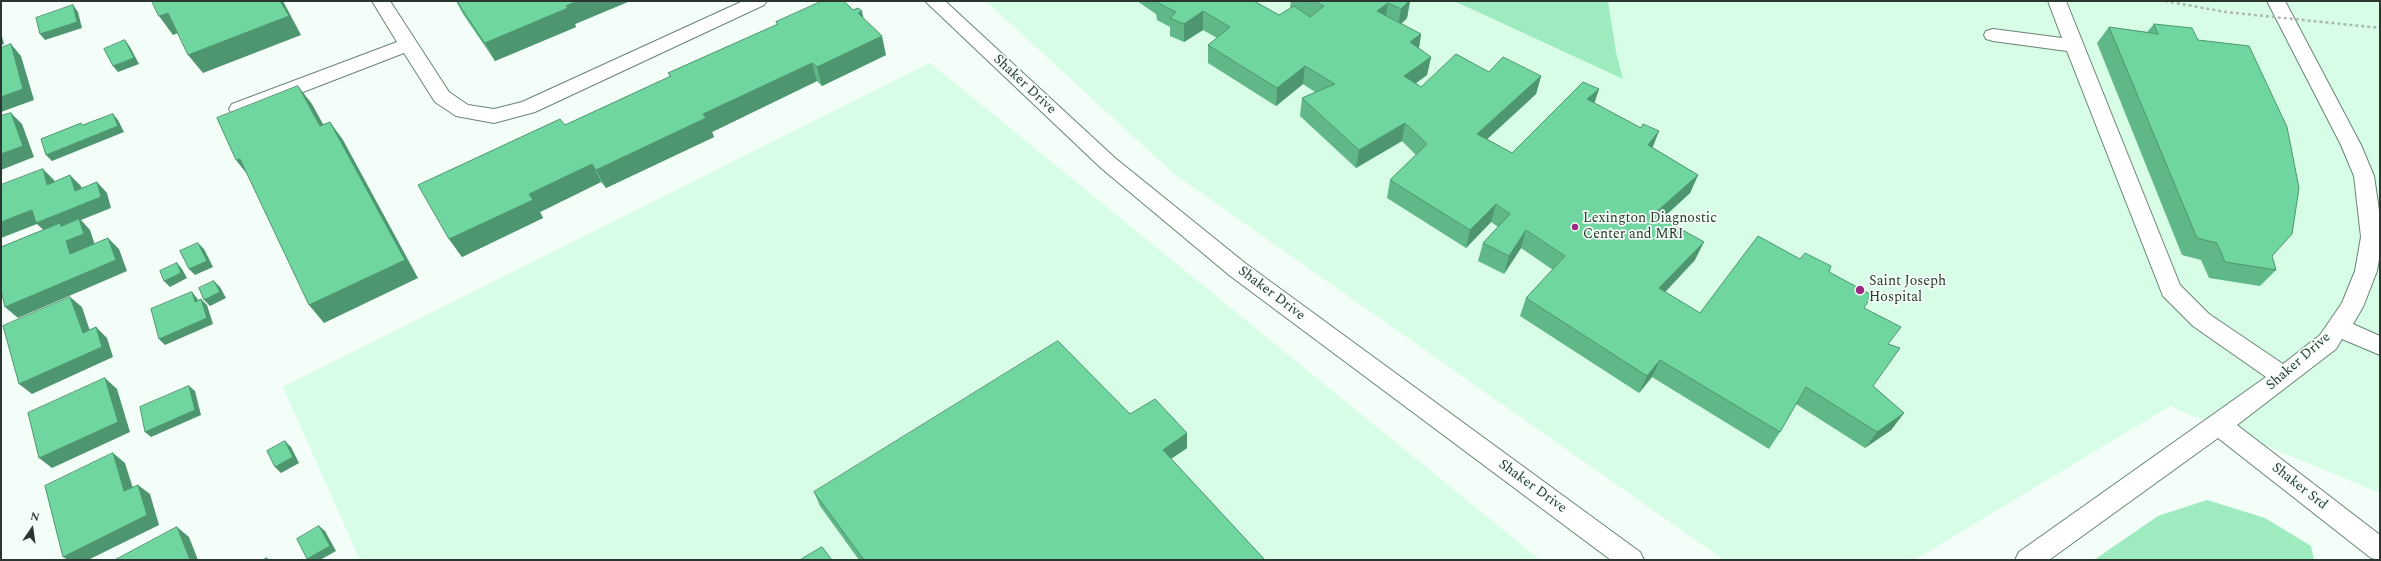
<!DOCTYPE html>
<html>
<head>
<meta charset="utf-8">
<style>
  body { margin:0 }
  #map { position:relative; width:2381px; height:561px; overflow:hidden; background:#f2fef7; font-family:Spectral,serif }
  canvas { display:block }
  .frame { position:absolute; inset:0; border:2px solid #2a362f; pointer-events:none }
  .north { position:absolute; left:12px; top:509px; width:40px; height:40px; -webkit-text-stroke:3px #f2fef7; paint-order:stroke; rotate:13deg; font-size:11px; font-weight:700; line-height:16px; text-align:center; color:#2a362f }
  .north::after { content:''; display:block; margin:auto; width:14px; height:18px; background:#2a362f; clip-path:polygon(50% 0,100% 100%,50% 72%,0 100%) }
</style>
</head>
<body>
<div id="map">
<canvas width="2381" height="561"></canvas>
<div class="frame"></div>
<div class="north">N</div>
</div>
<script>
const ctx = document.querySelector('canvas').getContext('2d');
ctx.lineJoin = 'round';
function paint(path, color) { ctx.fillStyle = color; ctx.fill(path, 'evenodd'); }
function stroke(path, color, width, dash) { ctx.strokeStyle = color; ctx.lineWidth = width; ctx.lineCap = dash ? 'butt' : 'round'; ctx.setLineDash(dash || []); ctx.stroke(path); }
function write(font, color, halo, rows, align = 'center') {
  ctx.font = font + ' Spectral,serif'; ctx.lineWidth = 3.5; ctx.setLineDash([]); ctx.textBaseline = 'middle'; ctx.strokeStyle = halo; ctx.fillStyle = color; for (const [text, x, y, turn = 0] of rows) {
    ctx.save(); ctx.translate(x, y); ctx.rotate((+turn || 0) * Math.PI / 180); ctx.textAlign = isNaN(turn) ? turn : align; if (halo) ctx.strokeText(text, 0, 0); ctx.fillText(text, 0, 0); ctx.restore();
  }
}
const built = new Path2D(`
  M986,1H1454L1623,79L1616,52L1608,1H2380V493L2170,406L1914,560H1724L1173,173Z
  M930,63L1540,560H360L283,387Z`);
const green = new Path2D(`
  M1454,1H1608L1616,52L1623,79Z
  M2207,500L2265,518L2311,546L2314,560H2094L2158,516Z`);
const minor = new Path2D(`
  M372,1H390L449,92L468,105L494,109L522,102L743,1H767L764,5L535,112L494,123L456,116L435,102L404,53L246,114L239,116L232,114L229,109L232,104L397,42Z
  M925,1H945L1115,158L1245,263L1640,552L1644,560H1611L1229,275L1101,168Z
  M2048,1H2066L2180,285L2209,314L2283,364L2320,335L2342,303L2355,271L2361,237L2354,176L2341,145L2267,1H2285L2361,145L2374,176L2380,217V253L2377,271L2363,307L2353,324L2380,336V355L2342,339L2336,349L2237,425L2380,535V560L2371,558L2218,438L2049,560H2015L2019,552L2266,377L2193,326L2163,296L2067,51L1993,41L1986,39L1984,35L1986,31L1993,29L2062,38Z`);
const pathBridge = new Path2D(`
  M2165,1L2226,12L2380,28`);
const wall = new Path2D(`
  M456,1H630L575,24L576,27L495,61L463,14Z
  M1137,1H1258L1256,2L1279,15L1291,8L1290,7L1291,1H1410L1407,18L1401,24L1421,34L1419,49L1431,57L1427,75L1416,83L1421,87L1489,72L1541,76L1536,94L1487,139L1512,153L1599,89L1594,103L1641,128L1659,131L1652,147L1698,175L1690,193L1662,219L1695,260L1665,292L1700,313L1800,259L1829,272L1864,308L1888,344L1873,386L1904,413L1891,430L1865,448L1796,404L1780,432L1769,449L1652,377L1639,393L1520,316L1526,298L1553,270L1521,248L1504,274L1478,261L1483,243L1498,227L1491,222L1466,248L1387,198L1390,180L1416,155L1402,141L1356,168L1300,116L1302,98L1315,92L1303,84L1276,106L1208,63V45L1217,38L1203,30L1184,42L1170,36V27L1157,20L1156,14Z
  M853,10L863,18L886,55L822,86L817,81L712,132L714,137L606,188L601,182L540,212L543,218L462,257L449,239L565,125L670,77L668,73L777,25L776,22Z
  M2154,24L2272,256L2276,270L2260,286L2209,278L2201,260L2182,255L2097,43L2109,27L2147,32Z
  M1130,414L1187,448L1171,459L1265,560H859L820,506L814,492Z`);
const shadedWall = new Path2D(`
  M280,1H283L301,35L203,73L188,55Z
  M577,1H630L575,24L576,27L495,61L485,43Z
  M1409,1H1410L1407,18L1398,27L1401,9Z
  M1388,3L1385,22L1377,11Z
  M73,5L78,12L82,28L45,40L40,34Z
  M862,11L866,30L858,13Z
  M1203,11V30L1184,42V24Z
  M168,13L183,31L173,35L159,16Z
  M1,33L4,44L1,45Z
  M1421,34L1418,53L1410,42Z
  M882,36L886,55L822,86L817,67Z
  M125,40L130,47L139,64L118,72L113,66Z
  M11,44L21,56L34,100L1,112V97Z
  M1431,57L1427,75L1401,94L1404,76Z
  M812,63L817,81L712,132L714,137L606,188L596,170L703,114Z
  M1305,66L1303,84L1276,106L1277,88Z
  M1541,76L1536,94L1473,152L1477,134Z
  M298,86L312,104L334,144L320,126Z
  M1599,89L1593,107L1587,99Z
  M11,113L22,124L34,157L1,170V154Z
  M113,114L118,120L124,132L52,161L46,155Z
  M330,122L343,140L418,278L324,323L309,305Z
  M1405,123L1402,141L1356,168L1359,150Z
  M1659,131L1652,149L1648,145Z
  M240,159L251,179L236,160Z
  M592,164L601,182L540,212L543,218L462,257L449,239L529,194Z
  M43,169L54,180L58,196L47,185Z
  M70,175L81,186L86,202L75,191Z
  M1698,175L1690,193L1647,232L1654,214Z
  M97,182L107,193L111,208L81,220L90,230L95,245L81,265L37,224L1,238V222Z
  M1496,204L1491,222L1466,248L1470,230Z
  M1526,230L1521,248L1504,274L1509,256Z
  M108,238L119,249L127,271L18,318L5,307Z
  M1704,242L1695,260L1652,306L1659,288Z
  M198,243L204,249L213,267L195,275L189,269Z
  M177,263L182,269L187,278L170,287L164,281Z
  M214,281L220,287L226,298L210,306L204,300Z
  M192,292L197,298L201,308L195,302Z
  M70,297L82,307L94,343L83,333Z
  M201,299L207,305L213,324L165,345L159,339Z
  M96,327L107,338L113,357L32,394L19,384Z
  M1660,360L1652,377L1639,393L1647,376Z
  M105,378L117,389L130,432L52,468L39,458Z
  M189,386L195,391L201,415L151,437L145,432Z
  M1904,413L1891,430L1865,448L1877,432Z
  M1187,433V448L1163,464V450Z
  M285,441L291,447L299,463L281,473L275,467Z
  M113,453L125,463L137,501L124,491Z
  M138,485L150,494L159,525L88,560H68L63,557Z
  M319,526L325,531L336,551L320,560H308L307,559Z
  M177,527L189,537L198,560H190Z`);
const building = new Path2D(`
  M152,1H280L289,16L188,55L168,13L159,16Z
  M457,1H577L566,6L568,8L485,43Z
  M822,1H844L853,10L858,8L862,11L858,13L882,36L817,67L812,63L703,114L706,118L596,170L592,164L529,194L533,200L449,239L418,185L560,119L565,125L671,76L668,73L778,24L776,22Z
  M1157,1H1254L1279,15L1294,6L1310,17L1324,6L1314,1H1409L1401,9L1388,3L1377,11L1421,34L1410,42L1431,57L1404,76L1421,87L1456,54L1489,72L1503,57L1541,76L1477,134L1512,153L1583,82L1599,89L1587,99L1641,128L1643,124L1659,131L1648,145L1698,175L1654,214L1704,242L1659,288L1700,313L1758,236L1800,259L1805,253L1831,266L1829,272L1872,295L1864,308L1901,327L1888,344L1900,348L1873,386L1904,413L1877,432L1806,387L1780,432L1660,360L1647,376L1526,298L1565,256L1526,230L1509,256L1483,243L1510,214L1496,204L1470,230L1390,180L1427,144L1405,123L1359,150L1302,98L1335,84L1305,66L1277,88L1208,45L1230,27L1203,11L1184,24L1170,18L1176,12L1156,2Z
  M73,5L77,22L40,34L36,18Z
  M2154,24L2192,28L2198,40L2249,46L2287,127L2299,188L2292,234L2272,256L2276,270L2225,262L2217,243L2197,238L2109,27L2158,34Z
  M125,40L134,58L113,66L104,49Z
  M11,44L23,89L1,97V48Z
  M298,86L320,126L330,122L405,260L309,305L240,159L236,160L217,118Z
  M11,113L23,146L1,154V116Z
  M113,114L118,126L46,155L41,139L81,123L82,125Z
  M43,169L47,185L70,175L75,191L97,182L101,197L36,223L32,210L1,222V185Z
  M79,219L84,234L66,241L70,254L108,238L116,260L5,307L1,290V247L60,223L61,226Z
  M198,243L207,261L189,269L180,251Z
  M177,263L181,273L164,281L160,271Z
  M214,281L220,292L204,300L199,288Z
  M192,292L195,302L201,299L207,318L159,339L151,309Z
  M70,297L83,333L96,327L102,347L19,384L3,326Z
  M1058,341L1130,414L1155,399L1187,433L1163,450L1265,560H864L814,492Z
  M105,378L118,422L39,458L28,413Z
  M189,386L195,410L145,432L140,407Z
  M285,441L293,457L275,467L267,451Z
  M113,453L124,491L138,485L147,515L63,557L45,486Z
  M319,526L330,546L307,559L297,539Z
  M177,527L190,560H115Z
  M822,547L832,560H800Z
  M267,558L268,560H263Z`);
const markers = [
  [1575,227,4,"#9e2983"],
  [1860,290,5,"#9e2983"]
];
const streetNames = [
  ["Shaker Drive",1024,85,43],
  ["Shaker Drive",1271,294,37],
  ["Shaker Drive",2299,362,-41],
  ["Shaker Drive",1532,487,36],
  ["Shaker Srd",2299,487,38]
];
const poiNames = [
  ["Lexington Diagnostic",1583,219],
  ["Center and MRI",1583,235],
  ["Saint Joseph",1869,282],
  ["Hospital",1869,298]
];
paint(built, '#d8fde6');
paint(green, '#9eebbf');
stroke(minor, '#698474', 2);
paint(minor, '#fff');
stroke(pathBridge, '#acb8b1', 2.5, [3, 3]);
paint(wall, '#60b889');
paint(shadedWall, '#4e966f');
paint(building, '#70d69f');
stroke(building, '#4e966f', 1);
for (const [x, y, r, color] of markers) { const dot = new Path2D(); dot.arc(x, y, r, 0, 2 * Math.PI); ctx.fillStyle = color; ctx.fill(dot); stroke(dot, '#f2fef7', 1.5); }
write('14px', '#2a362f', '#f2fef7', streetNames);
write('14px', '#2a362f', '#f2fef7', poiNames, 'left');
</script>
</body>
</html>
